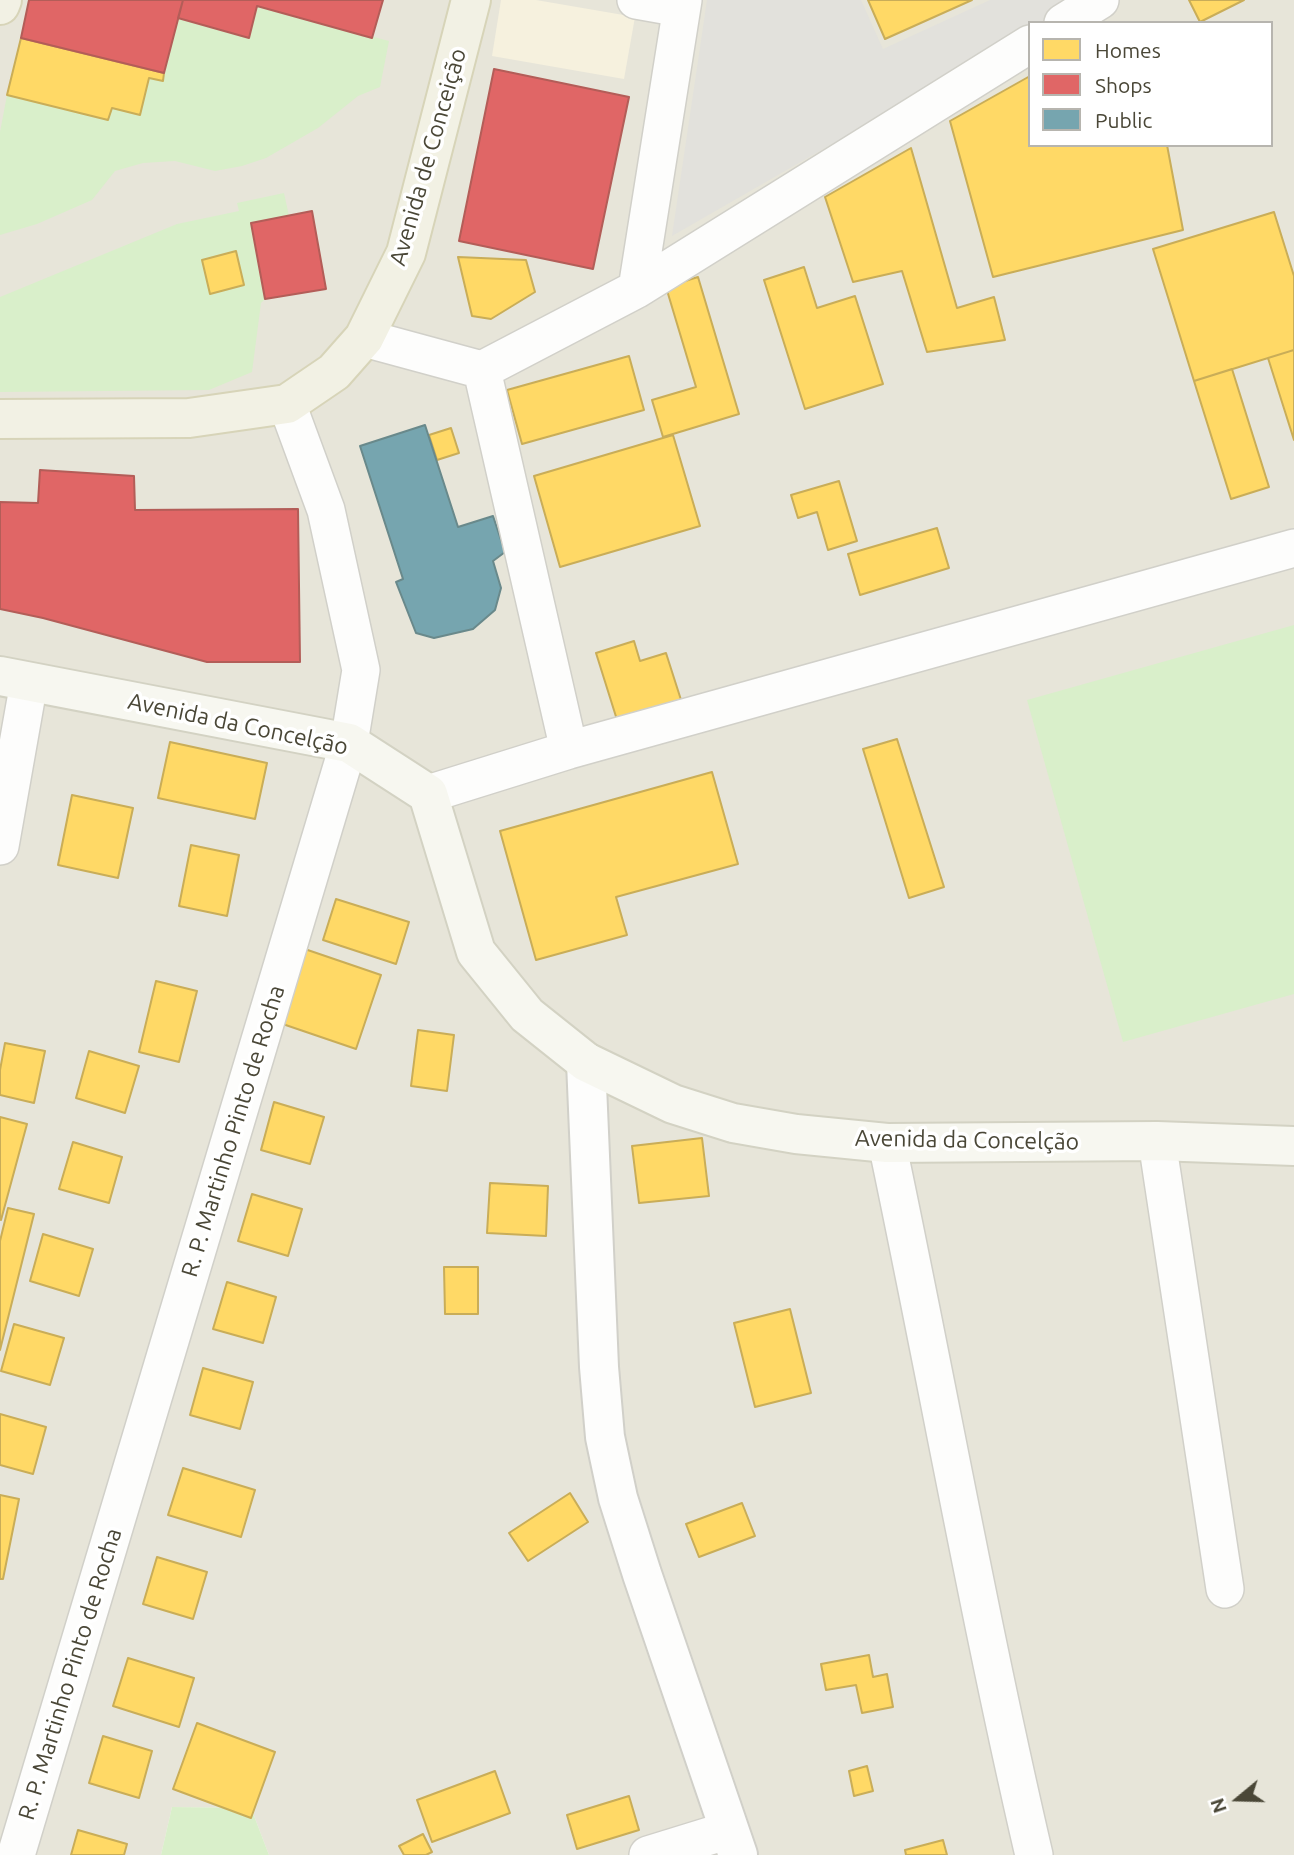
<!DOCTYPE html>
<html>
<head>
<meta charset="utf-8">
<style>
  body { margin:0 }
  #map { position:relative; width:1294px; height:1855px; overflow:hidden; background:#f3f2ec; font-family:Ubuntu,sans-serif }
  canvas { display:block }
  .legend { position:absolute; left:1028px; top:21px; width:245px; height:126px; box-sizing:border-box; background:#fff; border:2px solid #b7b5af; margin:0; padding:9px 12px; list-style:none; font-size:21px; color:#4a4737 }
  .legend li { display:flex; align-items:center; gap:14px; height:35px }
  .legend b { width:35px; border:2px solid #b7b5af }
  .north { position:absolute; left:1203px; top:1764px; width:70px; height:70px; -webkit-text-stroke:5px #fff; paint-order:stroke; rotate:251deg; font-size:19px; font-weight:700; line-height:28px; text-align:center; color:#4a4737 }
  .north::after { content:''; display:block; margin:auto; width:24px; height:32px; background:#4a4737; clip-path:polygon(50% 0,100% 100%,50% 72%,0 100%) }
</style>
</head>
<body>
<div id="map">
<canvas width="1294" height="1855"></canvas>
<ul class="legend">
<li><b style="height:19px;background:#ffd966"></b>Homes</li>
<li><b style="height:19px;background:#e06666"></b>Shops</li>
<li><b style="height:19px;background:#76a5af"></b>Public</li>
</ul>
<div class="north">N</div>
</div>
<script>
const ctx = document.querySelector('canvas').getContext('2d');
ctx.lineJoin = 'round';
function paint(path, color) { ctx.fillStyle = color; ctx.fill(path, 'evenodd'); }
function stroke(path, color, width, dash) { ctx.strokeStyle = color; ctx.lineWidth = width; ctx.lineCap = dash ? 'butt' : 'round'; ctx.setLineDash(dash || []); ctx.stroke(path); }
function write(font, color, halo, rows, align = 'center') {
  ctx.font = font + ' Ubuntu,sans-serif'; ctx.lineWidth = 7; ctx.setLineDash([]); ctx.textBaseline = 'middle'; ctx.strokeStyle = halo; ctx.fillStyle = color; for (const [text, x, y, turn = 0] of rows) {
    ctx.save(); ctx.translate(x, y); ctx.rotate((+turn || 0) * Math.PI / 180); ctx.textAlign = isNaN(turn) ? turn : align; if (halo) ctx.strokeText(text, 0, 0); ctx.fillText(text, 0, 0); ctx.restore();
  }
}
const residential = new Path2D(`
  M0,0H1294V1855H269L251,1808L172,1807L161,1855H0ZM1030,23H1271V145H1030Z`);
const commercial = new Path2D(`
  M501,0H536L635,17L624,79L492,56Z`);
const green = new Path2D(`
  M257,6L389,41L380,87L358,96L318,128L266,158L242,166L215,171L175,161L143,163L115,171L92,200L37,224L0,235V132L7,95L108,120L112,108L140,115L149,78L163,81L178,18L249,37Z
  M284,193L289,216L251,223L265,299L261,303L252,372L209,390L0,392V297L177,224L239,211L237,203Z
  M1294,625V994L1123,1042L1027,700Z
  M172,1807L251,1808L269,1855H161Z`);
const parking = new Path2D(`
  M707,0H861L883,49L990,0H1082L1042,23H1030V30L672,236Z`);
const homes = new Path2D(`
  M868,0H972L885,39Z
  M1189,0H1244L1200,22Z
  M21,38L164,73L163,81L149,78L140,115L112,108L108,120L7,95Z
  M1030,76V145H1167L1183,230L993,277L950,121Z
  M911,148L957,308L994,297L1005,340L927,352L902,271L853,282L825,197Z
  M1274,212L1294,276V350L1194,381L1153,249Z
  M236,251L244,285L210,294L202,260Z
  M458,257L526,260L535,292L491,319L472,316Z
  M804,267L817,308L855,296L883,384L805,409L764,280Z
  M698,277L739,414L663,437L652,400L696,387L666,287Z
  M1294,350V440L1268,358Z
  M629,356L644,410L522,444L507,390Z
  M1232,369L1269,487L1231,499L1194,381Z
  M451,428L459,453L437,460L429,435Z
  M673,435L700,526L560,567L534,476Z
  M839,481L857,541L828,550L817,512L798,518L791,495Z
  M937,528L949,568L860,595L848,554Z
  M634,641L640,661L666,653L682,703L618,723L596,653Z
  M897,739L944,887L909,898L863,749Z
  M170,742L267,763L255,819L158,798Z
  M712,772L738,864L616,897L627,935L536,960L500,831Z
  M72,795L133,808L118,878L58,865Z
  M191,845L239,855L227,916L179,906Z
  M336,899L409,922L396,964L323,940Z
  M293,945L381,975L356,1049L268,1019Z
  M156,981L197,991L179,1062L139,1052Z
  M418,1030L454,1035L447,1091L411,1086Z
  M5,1043L45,1051L34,1103L0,1095V1070Z
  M89,1051L139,1066L125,1113L76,1098Z
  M274,1102L324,1117L310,1164L261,1150Z
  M0,1117L27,1124L1,1220L0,1219Z
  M702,1138L709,1196L639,1203L632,1146Z
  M73,1142L122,1157L109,1203L59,1189Z
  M490,1183L548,1186L546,1236L487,1233Z
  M252,1194L302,1209L288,1256L238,1241Z
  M8,1208L34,1214L0,1350V1241Z
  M43,1234L93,1249L79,1296L30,1281Z
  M444,1267H478V1314H445Z
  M227,1282L276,1297L263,1343L213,1329Z
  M790,1309L811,1393L755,1407L734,1323Z
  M14,1324L64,1338L50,1385L1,1371Z
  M203,1368L253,1382L240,1429L190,1415Z
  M0,1414L46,1427L33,1474L0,1465Z
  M183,1468L255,1490L241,1537L168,1515Z
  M570,1493L588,1522L528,1561L509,1533Z
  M0,1495L19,1499L3,1579H0Z
  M742,1503L755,1536L699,1557L686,1524Z
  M157,1557L207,1572L193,1619L143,1604Z
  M869,1655L873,1677L887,1674L893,1707L862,1713L856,1685L826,1690L821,1664Z
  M128,1658L194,1678L179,1727L113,1706Z
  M197,1723L275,1752L251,1818L173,1789Z
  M103,1736L152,1751L139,1798L89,1783Z
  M867,1766L873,1791L854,1796L849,1771Z
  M495,1771L510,1813L432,1842L417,1800Z
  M629,1796L639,1830L577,1849L567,1815Z
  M78,1830L127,1844L124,1855H71Z
  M423,1834L432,1852L426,1855H404L399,1846Z
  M943,1840L947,1855H906L905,1850Z`);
const shops = new Path2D(`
  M29,0H183L164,73L21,38Z
  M183,0H383L372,38L257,6L249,38L178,18Z
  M494,69L629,97L593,269L459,241Z
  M312,211L326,289L265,299L251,223Z
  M40,470L134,476L135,510L298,509L300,662H207L43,618L0,609V502L38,503Z`);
const public = new Path2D(`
  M425,425L458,527L493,516L505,552L493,561L501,588L495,610L473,629L434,638L416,633L396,582L403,579L360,446Z`);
const minor = new Path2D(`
  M636,0L681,8
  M1063,23L1100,0
  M637,289L683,0
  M364,338L482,370L637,289L1030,44
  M482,370L569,750
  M428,794L569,750L1294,548
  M0,846L29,682
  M1157,1141L1225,1589
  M887,1143C937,1380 979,1619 1034,1855
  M16,1855L349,743L361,670L326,510L287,404
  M648,1855L729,1830`);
const tertiary = new Path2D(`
  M586,1062L599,1367L605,1437L618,1498L642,1574L738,1855`);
const secondary = new Path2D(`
  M0,676L349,743L428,794L476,952L527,1015L586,1062L673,1104L733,1123L796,1134L887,1143L1157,1141L1294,1146`);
const primary = new Path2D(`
  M0,5L2,0
  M0,419L189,418L287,404L334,372L364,338L406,253L471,0`);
const streetNames = [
  ["Avenida de Conceição",428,157,-74],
  ["Avenida da Concelção",238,724,12],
  ["R. P. Martinho Pinto de Rocha",233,1131,-73],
  ["Avenida da Concelção",967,1140,1],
  ["R. P. Martinho Pinto de Rocha",70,1674,-73]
];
paint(residential, '#e7e5d9');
paint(commercial, '#f6f1de');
paint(green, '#d9efca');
paint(parking, '#e2e1dc');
paint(homes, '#ffd966');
stroke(homes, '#c9ad58', 2);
paint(shops, '#e06666');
stroke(shops, '#b35d58', 2);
paint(public, '#76a5af');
stroke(public, '#69898b', 2);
stroke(minor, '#d1d0c9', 40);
stroke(tertiary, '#d1d0c9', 42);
stroke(secondary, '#d3d2c3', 42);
stroke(primary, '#d7d4b8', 42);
stroke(minor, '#fdfdfc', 37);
stroke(tertiary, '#fdfdfc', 38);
stroke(secondary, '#f7f7f0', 38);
stroke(primary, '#f2f1e4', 38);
write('23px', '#4a4737', '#fff', streetNames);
</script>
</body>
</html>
